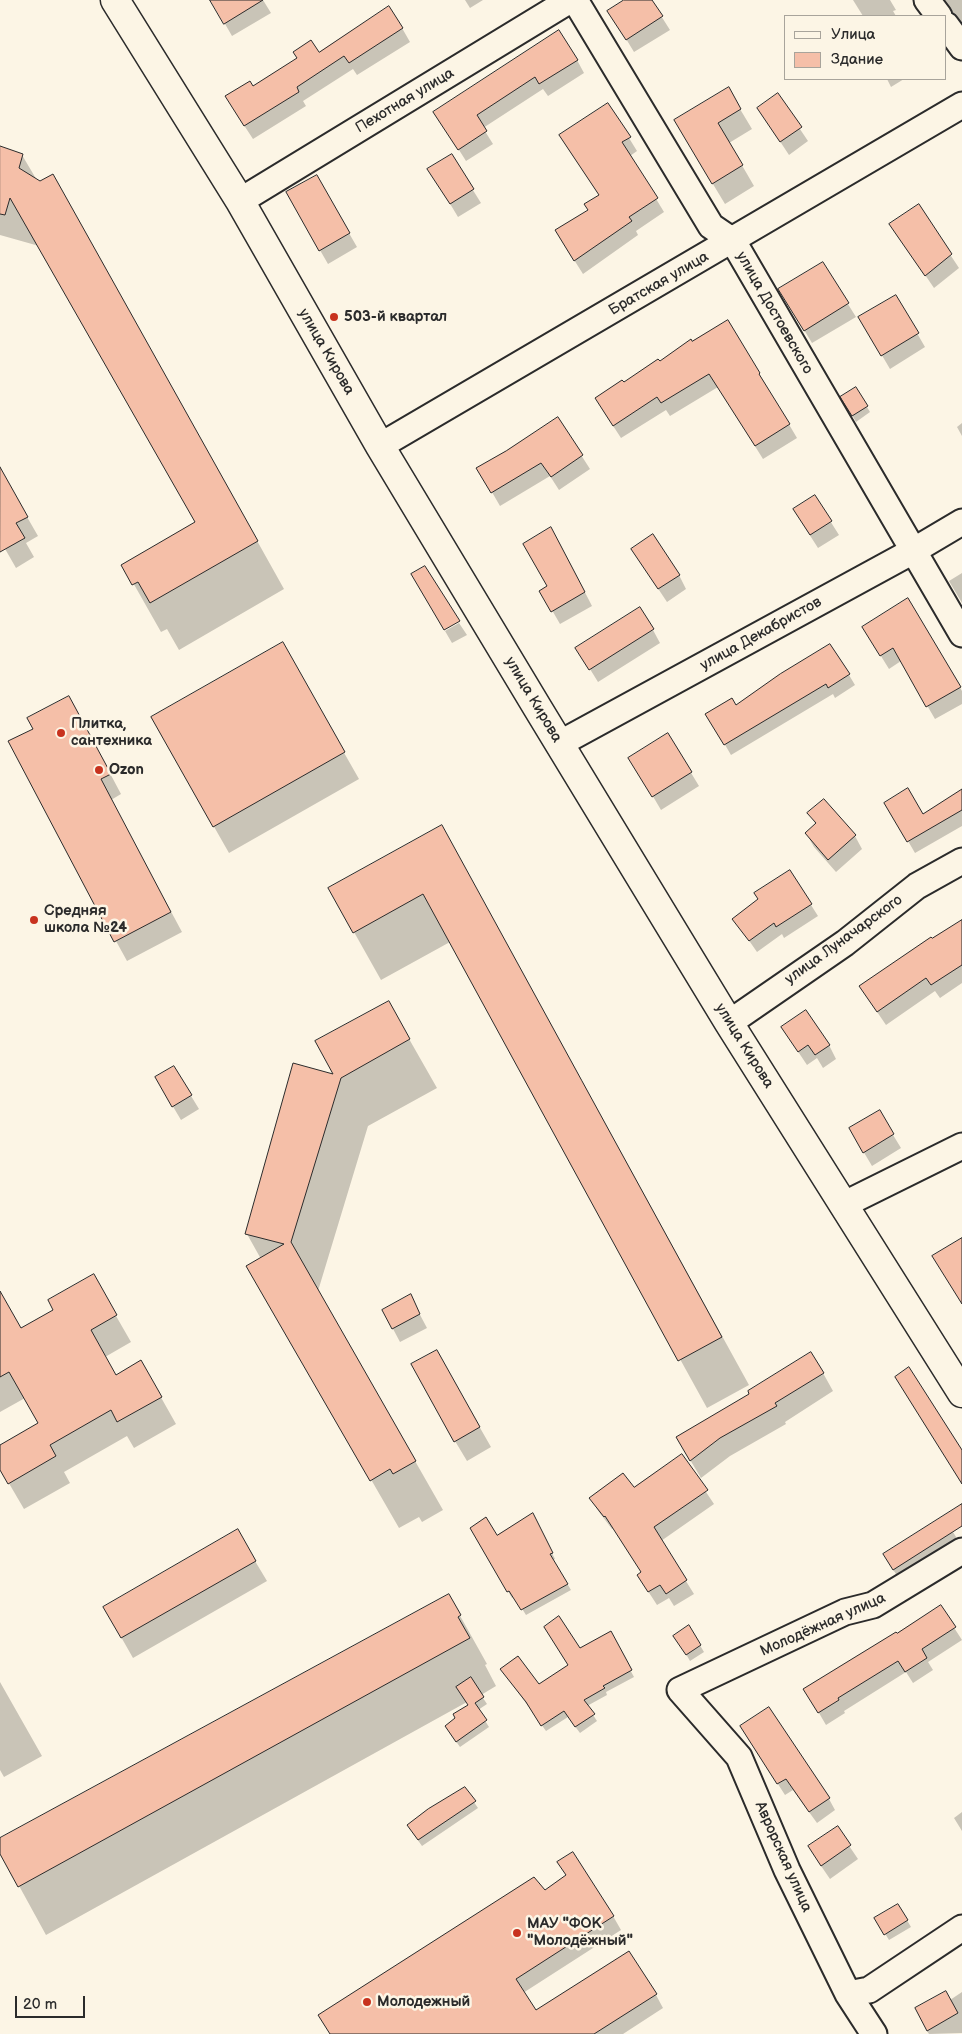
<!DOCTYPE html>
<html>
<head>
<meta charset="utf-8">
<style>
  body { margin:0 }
  #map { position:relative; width:962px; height:2034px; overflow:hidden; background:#fcf5e5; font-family:"Balsamiq Sans",sans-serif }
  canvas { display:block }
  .legend { position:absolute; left:784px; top:15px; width:162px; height:65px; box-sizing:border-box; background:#fcf5e5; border:1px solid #a8a49b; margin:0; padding:6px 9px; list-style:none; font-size:15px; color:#2b2b2b }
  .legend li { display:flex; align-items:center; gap:10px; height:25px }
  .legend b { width:25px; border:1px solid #a8a49b }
  .scale { position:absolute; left:15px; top:1996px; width:70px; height:22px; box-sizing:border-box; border:2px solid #2b2b2b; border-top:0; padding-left:6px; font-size:15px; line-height:18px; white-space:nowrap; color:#2b2b2b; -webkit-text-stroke:4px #fcf5e5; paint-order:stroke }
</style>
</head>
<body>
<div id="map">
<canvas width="962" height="2034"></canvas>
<ul class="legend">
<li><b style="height:6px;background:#fcf5e5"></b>Улица</li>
<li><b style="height:14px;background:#f5bfa8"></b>Здание</li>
</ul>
<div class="scale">20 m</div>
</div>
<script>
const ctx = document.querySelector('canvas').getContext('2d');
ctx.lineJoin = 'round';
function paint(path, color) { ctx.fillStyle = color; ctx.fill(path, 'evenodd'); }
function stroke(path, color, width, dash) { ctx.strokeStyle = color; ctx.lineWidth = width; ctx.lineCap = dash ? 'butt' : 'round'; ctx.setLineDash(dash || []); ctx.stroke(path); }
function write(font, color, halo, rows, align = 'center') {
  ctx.font = font + ' "Balsamiq Sans",sans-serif'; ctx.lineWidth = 5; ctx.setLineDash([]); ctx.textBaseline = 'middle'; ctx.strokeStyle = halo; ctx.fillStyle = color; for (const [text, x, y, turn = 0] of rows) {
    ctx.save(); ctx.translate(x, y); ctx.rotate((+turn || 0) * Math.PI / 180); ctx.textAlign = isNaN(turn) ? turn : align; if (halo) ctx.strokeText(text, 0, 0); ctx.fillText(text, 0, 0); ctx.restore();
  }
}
const shadow = new Path2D(`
  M217,0H263L271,13L232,36L213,3Z
  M465,0H483L470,8Z
  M626,0H651L670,30L634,52L617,24Z
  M853,0H890L896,10L893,11L896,16H863Z
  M942,0H962V25Z
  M402,28L410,42L357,75L353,69L303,101L306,106L253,139L234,110L252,87L318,54Z
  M577,60L584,73L548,96L543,89L483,128L493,144L466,161L435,112Z
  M887,79H904L891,87Z
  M728,89L752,129L729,143L754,186L725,204L687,141Z
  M777,95L808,141L789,155L758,108Z
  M629,138L637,151L630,156L664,212L636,231L638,235L583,274L564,244L600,196L569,149Z
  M0,148L22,155L38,182L80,224L284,589L179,650L167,629L161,632L123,565L197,523L39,246L0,235Z
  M451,155L481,203L458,217L437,182Z
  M316,176L357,247L328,264L287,193Z
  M918,206L959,268L934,288L891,225Z
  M823,264L856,317L812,343L780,290Z
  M896,297L925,347L890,369L860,318Z
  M728,321L797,438L763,459L718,387L670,416L666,410L621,438L604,412L659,363Z
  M856,389L870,412L856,422L842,397Z
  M558,419L590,469L559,490L550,476L500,506L478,468Z
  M962,423V436L957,427Z
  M0,470L38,536L26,543L34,557L16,568L0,540Z
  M815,497L839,535L818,548L802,523Z
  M559,542L592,606L560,624L541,591L549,587Z
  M641,563L679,575L686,589L667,602Z
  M962,573V603L949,581Z
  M908,600L962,691V704L935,719L901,661L889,669L871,640Z
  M459,623L467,635L452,643L445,631Z
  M653,630L660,643L598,682L585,661Z
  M282,644L359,779L229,853L152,718Z
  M849,675L855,685L835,698L833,694L731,755L707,714Z
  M80,717L121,794L111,800L182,932L127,961L116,941Z
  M668,735L699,786L661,810L638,771Z
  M962,790V826L915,853L886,803L923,816Z
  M809,813L855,836L862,849L836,872L814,847L806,833L816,825Z
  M442,827L749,1385L707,1408L450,942L381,980L354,932Z
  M811,905L818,916L784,938L782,934L757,952L734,919Z
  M962,921V983L940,998L935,991L886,1025L869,1000Z
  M388,1002L437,1088L368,1126L318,1291L443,1510L422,1522L419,1517L399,1528L248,1266L261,1259L247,1234L336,1076Z
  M791,1041L829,1045L836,1059L823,1068L817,1058L807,1065Z
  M174,1068L199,1109L181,1120L156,1078Z
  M879,1112L901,1148L872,1166L850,1129Z
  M93,1276L131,1342L105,1357L116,1376L141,1362L176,1424L134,1448L127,1436L64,1472L70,1483L24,1509L0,1468V1446L39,1424L25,1398L0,1412V1320L21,1330L55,1310Z
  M410,1296L427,1328L400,1342L383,1310Z
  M448,1372L491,1447L467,1461L455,1441Z
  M823,1373L833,1391L785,1422L786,1424L730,1456L701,1478L677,1438Z
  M682,1456L714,1504L661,1541L694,1594L674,1606L669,1598L657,1605L646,1588L642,1573L614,1528L612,1529L599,1512L591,1499L633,1489Z
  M536,1521L555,1559L553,1560L571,1590L526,1615L514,1596L512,1598L472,1529L496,1536Z
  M237,1531L267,1581L133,1658L104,1607Z
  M953,1532L961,1545L902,1583L892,1568Z
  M449,1596L487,1664L485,1665L496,1686L481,1695L487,1704L478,1710L489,1727L460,1747L450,1733L469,1705L467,1702L46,1935L0,1851V1840Z
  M940,1606L962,1640L928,1662L933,1670L913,1683L906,1672L844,1711L845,1713L826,1725L812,1701L896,1634Z
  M689,1627L704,1652L690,1661L679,1642Z
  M610,1633L634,1677L606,1692L607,1695L587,1706L597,1721L580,1733L568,1717L546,1731L502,1670L538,1686L569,1665L579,1649Z
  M0,1682L42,1756L4,1777L0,1770Z
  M749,1739L829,1799L835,1810L817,1823L793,1790L785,1795Z
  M464,1788L478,1808L422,1846L412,1832Z
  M962,1812V1831L954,1818Z
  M837,1828L858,1859L830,1879L817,1860Z
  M544,1892L613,1916L621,1930L523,1993L535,2012L656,1995L663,2008L623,2034H330Z
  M898,1905L911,1927L889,1940L876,1919Z
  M962,1992V2033L929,2034L927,2031L950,2000Z`);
const building = new Path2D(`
  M210,0H263L224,24Z
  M624,0H652L663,16L626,40L607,11Z
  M389,6L403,28L349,63L344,56L297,87L299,92L244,126L225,96L250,81L253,86L297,58L293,52L311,40L319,52Z
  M559,30L578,60L539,84L535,77L477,115L487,131L458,150L433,112Z
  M729,87L741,109L718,123L743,165L712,184L674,120Z
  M778,93L802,127L780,142L757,108Z
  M608,103L631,137L622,142L658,198L629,217L632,221L574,261L555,230L588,210L584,204L599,195L559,135Z
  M0,146L23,154L19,168L40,181L53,174L258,541L150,603L138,582L132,585L121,565L195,522L10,198L5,215L0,214Z
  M452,154L474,189L450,204L427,169Z
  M317,175L350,233L319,251L286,192Z
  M919,204L952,254L925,276L889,224Z
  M823,262L849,303L804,331L778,289Z
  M896,295L919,333L881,356L858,317Z
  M728,320L760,373L759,374L790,424L755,446L709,374L661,403L657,397L613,426L595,398L622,380L624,382L658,359L660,361L691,339L692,341Z
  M856,387L868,406L852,416L840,397Z
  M558,417L583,455L551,477L541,463L491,493L476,468L506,451Z
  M0,467L28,517L16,523L25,538L0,552Z
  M815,495L832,521L810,535L793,509Z
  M551,527L585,592L551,612L539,591L547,586L523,544Z
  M653,534L680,575L658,589L631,549Z
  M425,566L460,621L444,630L411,574Z
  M908,598L961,687L926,707L893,648L880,656L862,627Z
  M640,607L654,629L589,670L575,648Z
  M283,642L345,752L213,827L151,717Z
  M830,644L850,674L828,688L826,684L724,745L705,714L732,698L736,705L780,674Z
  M69,696L111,774L101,779L171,912L114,942L8,741L33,729L27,718Z
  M668,733L692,772L652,797L628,758Z
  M908,788L923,814L962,789V810L907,842L884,803Z
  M824,799L856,835L828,860L805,833L816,823L807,813Z
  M442,825L722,1337L678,1361L423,894L353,933L328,888Z
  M790,870L812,904L776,927L774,923L749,941L732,919L758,899L754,893Z
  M962,920V965L931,985L926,978L877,1012L859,986L931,937L932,938Z
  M389,1001L410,1039L341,1078L291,1242L416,1461L393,1474L390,1469L370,1481L246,1266L284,1244L245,1234L293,1063L333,1074L315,1041Z
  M806,1010L830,1045L815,1055L808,1045L798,1052L781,1027Z
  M174,1066L192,1095L172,1107L155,1077Z
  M880,1110L894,1134L863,1153L849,1128Z
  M962,1238V1304L932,1256Z
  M94,1274L117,1315L91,1330L116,1375L141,1360L162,1397L117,1422L111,1410L50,1445L56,1456L8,1484L0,1470V1445L38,1423L9,1372L0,1377V1291L21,1328L53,1310L48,1300Z
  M411,1294L420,1314L392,1329L382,1310Z
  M437,1350L480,1427L454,1442L411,1364Z
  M811,1352L824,1373L775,1403L777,1406L720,1438L690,1461L676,1437L749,1394L748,1391Z
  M909,1367L962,1450V1484L895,1377Z
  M682,1454L708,1490L654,1527L687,1580L666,1594L660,1585L648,1592L637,1575L641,1572L605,1516L604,1517L589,1498L623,1473L634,1487Z
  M962,1504V1526L893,1570L883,1554Z
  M533,1513L553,1553L550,1554L568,1584L521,1610L509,1591L507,1592L470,1528L486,1517L497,1535Z
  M238,1529L256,1561L121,1638L103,1607Z
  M449,1594L461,1615L458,1617L470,1638L18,1887L0,1854V1838Z
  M941,1605L956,1627L922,1649L927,1658L905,1672L898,1661L838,1698L839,1700L818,1713L803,1689L896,1632L897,1633Z
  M559,1616L580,1648L611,1631L632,1670L603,1686L605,1688L584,1700L595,1714L575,1727L564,1711L541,1726L526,1702L500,1669L518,1656L539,1684L568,1665L544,1627Z
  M689,1625L701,1645L686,1655L673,1636Z
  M471,1677L484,1697L475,1703L487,1720L456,1742L445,1726L455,1718L453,1714L468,1705L456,1687Z
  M769,1707L830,1798L809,1812L786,1779L777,1784L740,1726Z
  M465,1787L476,1801L418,1840L407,1825L428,1809Z
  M838,1826L851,1845L821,1866L808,1846Z
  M573,1852L614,1916L516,1979L536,2010L629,1951L657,1994L594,2034H330L318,2015L534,1877L545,1890L566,1875L557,1862Z
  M898,1904L908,1920L884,1935L874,1918Z
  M946,1991L958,2013L927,2031L915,2008Z`);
const street = new Path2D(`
  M575,0L711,226L733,241L962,634
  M927,0L939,16
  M946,25L962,47
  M240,201L570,0
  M380,446L962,105
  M559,744L913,551L962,522
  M729,1023L845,943L917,886L962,861
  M843,1205L962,1146
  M848,1994L869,1990L962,1928
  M874,2034L848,1994L787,1870L739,1757L680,1690L845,1612L873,1605L962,1551`);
const secondary = new Path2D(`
  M115,0L240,201L380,446L537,707L729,1023L962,1393`);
const markers = [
  [334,317,5,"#c8321e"],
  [61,733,5,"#c8321e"],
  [99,770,5,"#c8321e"],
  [34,920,5,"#c8321e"],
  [517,1933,5,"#c8321e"],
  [367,2002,5,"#c8321e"]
];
const streetNames = [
  ["Пехотная улица",405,101,-31],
  ["Братская улица",659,284,-30],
  ["улица Достоевского",774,313,60],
  ["улица Кирова",326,352,60],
  ["улица Декабристов",761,634,-29],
  ["улица Кирова",533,700,59],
  ["улица Луначарского",844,940,-36],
  ["улица Кирова",744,1046,58],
  ["Молодёжная улица",823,1625,-24],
  ["Аврорская улица",783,1857,66]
];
const poiNames = [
  ["503-й квартал",344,317],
  ["Плитка,",71,724],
  ["сантехника",71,741],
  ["Ozon",109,770],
  ["Средняя",44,911],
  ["школа №24",44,928],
  ["МАУ \"ФОК",527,1924],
  ["\"Молодёжный\"",527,1941],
  ["Молодежный",377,2002]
];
paint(shadow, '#0003');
paint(building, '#f5bfa8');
stroke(building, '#2b2b2b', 1);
stroke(street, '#2b2b2b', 29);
stroke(secondary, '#2b2b2b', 31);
stroke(street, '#fcf5e5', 25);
stroke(secondary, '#fcf5e5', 28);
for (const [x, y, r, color] of markers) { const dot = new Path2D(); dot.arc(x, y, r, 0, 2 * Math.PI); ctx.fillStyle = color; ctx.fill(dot); stroke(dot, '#fcf5e5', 2); }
write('15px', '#2b2b2b', '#fcf5e5', streetNames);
write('bold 15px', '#2b2b2b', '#fcf5e5', poiNames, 'left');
</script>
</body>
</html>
